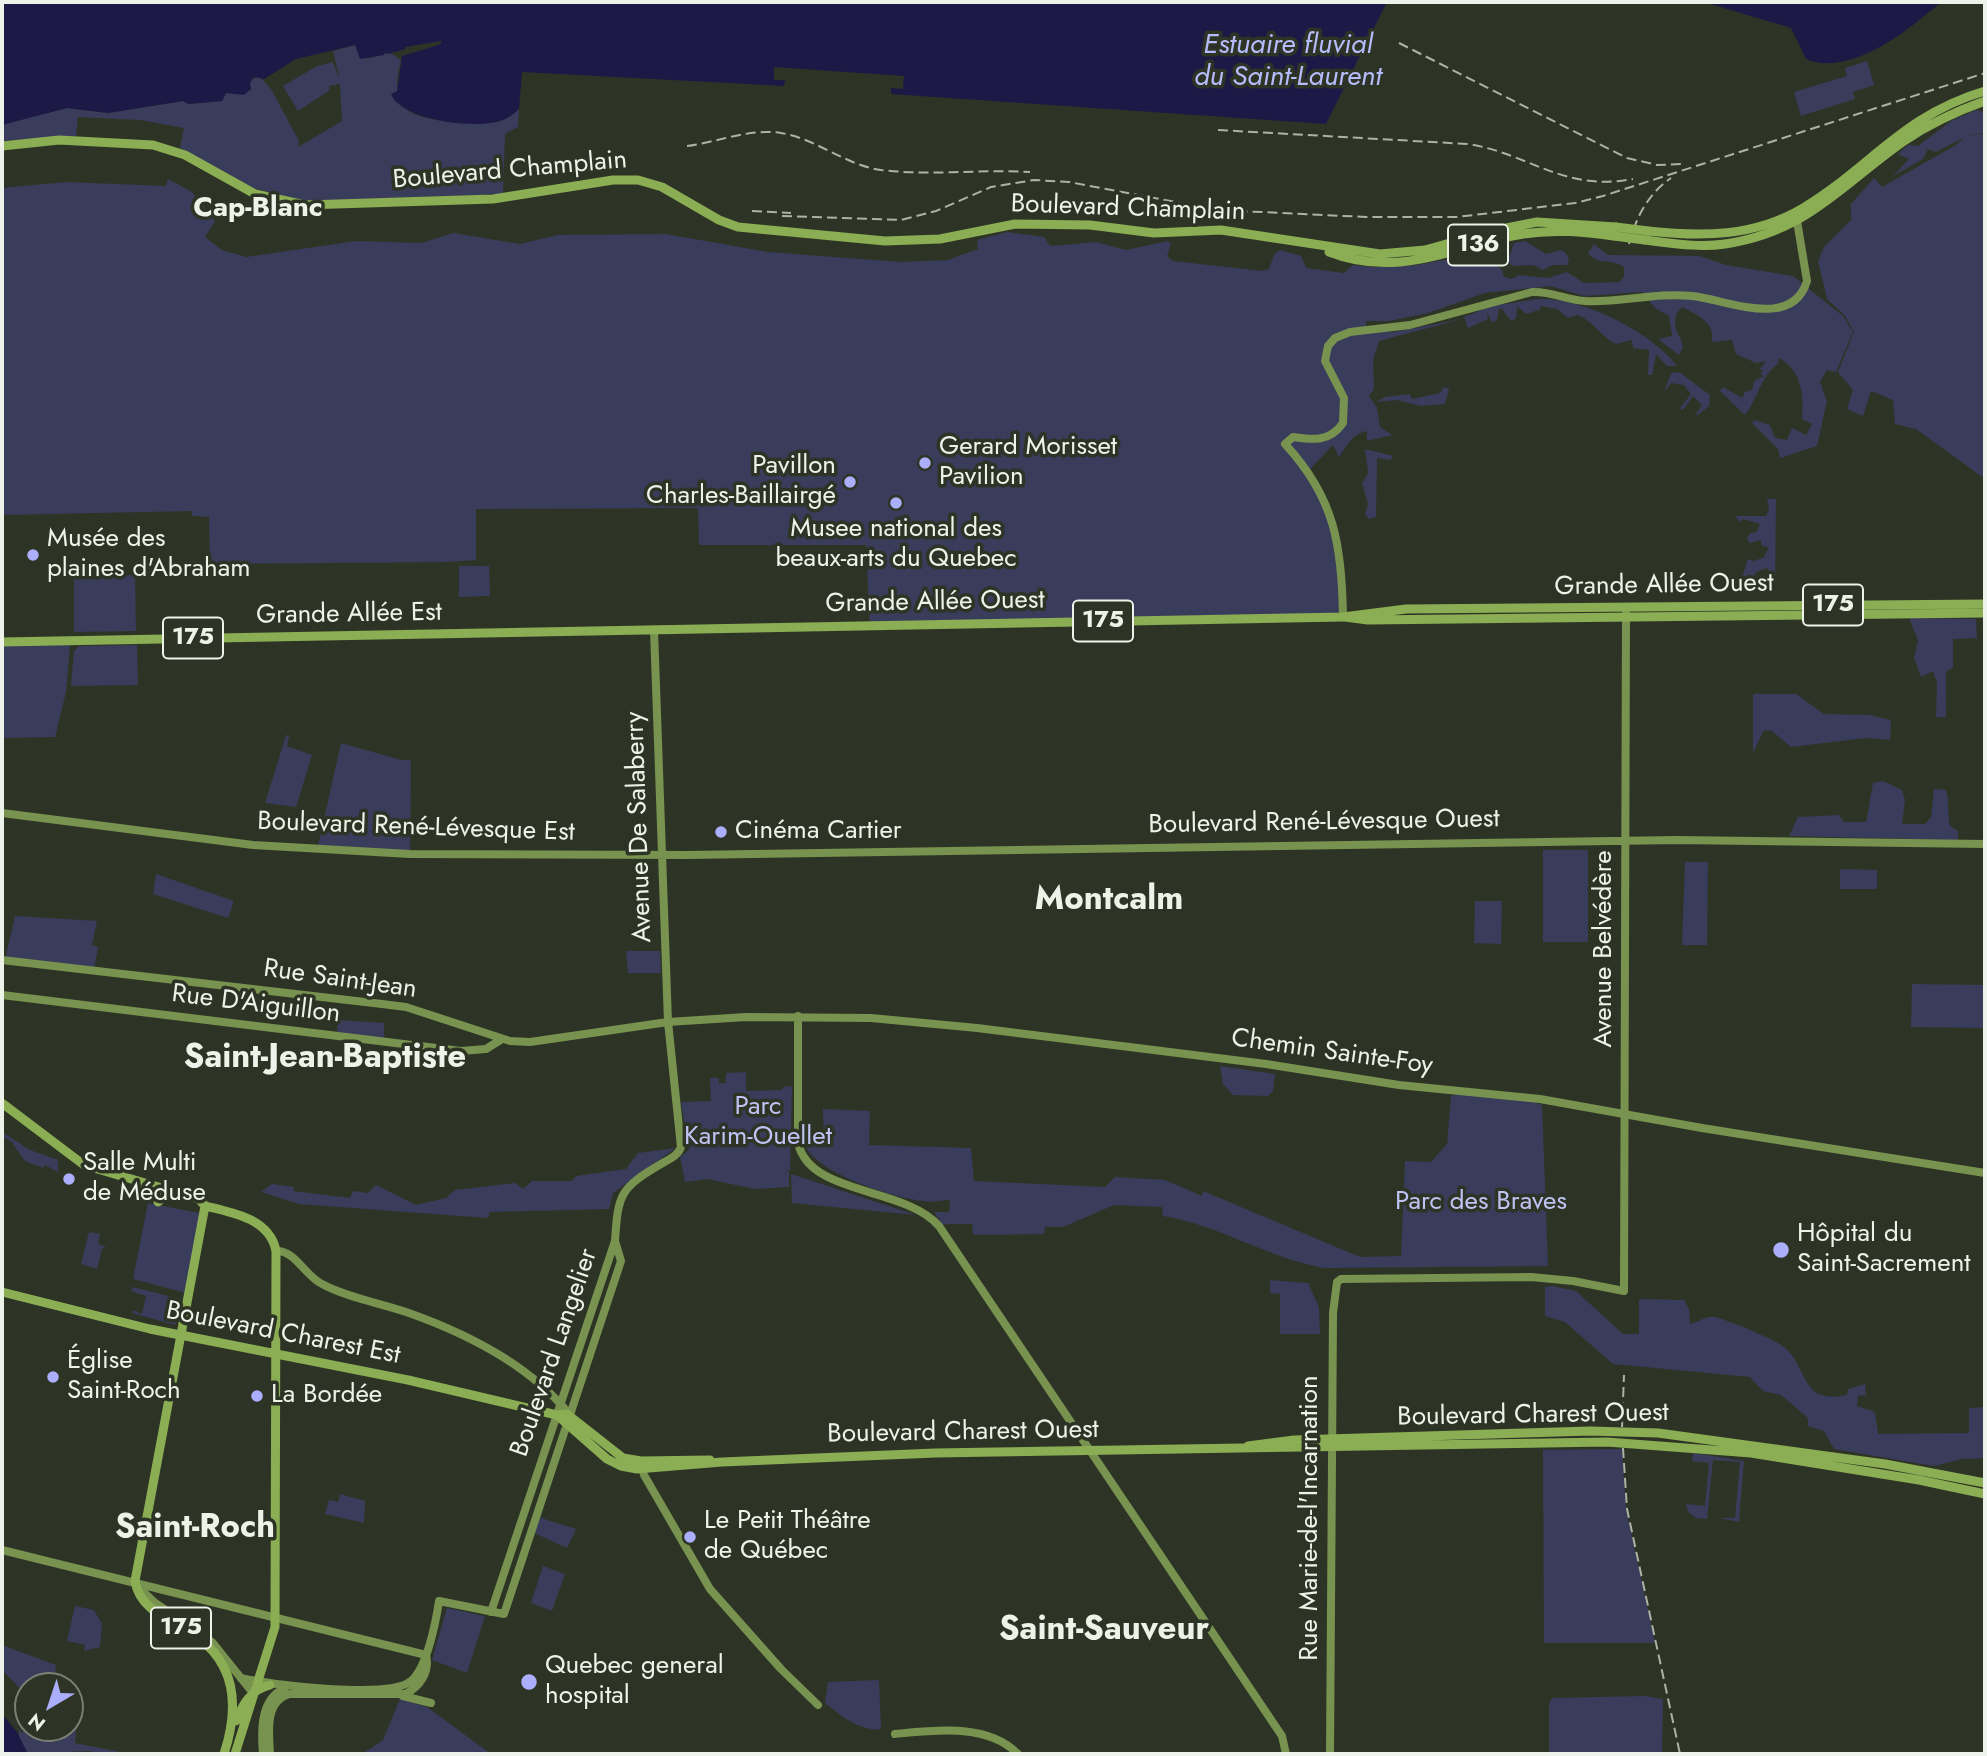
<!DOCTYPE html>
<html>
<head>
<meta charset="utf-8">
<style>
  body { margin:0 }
  #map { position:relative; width:1987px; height:1756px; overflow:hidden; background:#2e3425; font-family:Jost,sans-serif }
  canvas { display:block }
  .frame { position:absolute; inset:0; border:4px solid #eef3e9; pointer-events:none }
  .north { position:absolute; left:14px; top:1672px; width:70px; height:70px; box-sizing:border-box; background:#2e3425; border:2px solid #7b8073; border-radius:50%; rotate:219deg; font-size:19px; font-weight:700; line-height:28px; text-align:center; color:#eef3e9 }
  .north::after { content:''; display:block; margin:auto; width:24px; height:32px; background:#abaffb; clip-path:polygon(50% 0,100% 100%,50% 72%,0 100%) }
</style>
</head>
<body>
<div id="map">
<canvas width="1987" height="1756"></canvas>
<div class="frame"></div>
<div class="north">N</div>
</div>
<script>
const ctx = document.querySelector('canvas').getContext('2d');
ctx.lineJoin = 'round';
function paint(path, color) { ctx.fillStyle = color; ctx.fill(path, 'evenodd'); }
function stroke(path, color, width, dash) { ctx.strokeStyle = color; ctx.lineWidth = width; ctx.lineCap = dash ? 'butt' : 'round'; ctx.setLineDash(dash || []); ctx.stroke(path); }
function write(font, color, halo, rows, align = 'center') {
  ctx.font = font + ' Jost,sans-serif'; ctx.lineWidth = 7; ctx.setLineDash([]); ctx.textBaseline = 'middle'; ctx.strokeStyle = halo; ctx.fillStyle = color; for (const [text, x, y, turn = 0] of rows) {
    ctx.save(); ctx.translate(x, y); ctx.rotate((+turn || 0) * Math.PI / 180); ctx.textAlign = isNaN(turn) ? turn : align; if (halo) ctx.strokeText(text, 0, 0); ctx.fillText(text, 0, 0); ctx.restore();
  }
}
const green = new Path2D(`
  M355,45L367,59C383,55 387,47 401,61C396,76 394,101 409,111C423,122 478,125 495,122C503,121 513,114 519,109L518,127L505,134L503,194L305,201L253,188L180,148L184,128L140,120L78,117L76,136L2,141V124L67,108L108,113L183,101L188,104L222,101L226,93L259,76L271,89L299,141L298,147L342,121L340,84L329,86L330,90L298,111L283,86L317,66L333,62L340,80L333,51Z
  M1867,61L1874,85L1853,92L1855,99L1801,116L1794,92L1847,76L1845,68Z
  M1976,110L1985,113V133L1965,136L1985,134V479L1916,429L1895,424L1893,400L1871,391L1863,416L1847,409L1853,390L1838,372L1854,332L1845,316L1827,299L1818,261L1824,247L1851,220V204L1874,178L1882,187L1956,145L1965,137L1936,152L1928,149L1923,159L1893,176L1909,159L1898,154L1908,145L1918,146L1951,121Z
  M168,179L192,192L215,221L205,237L222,250L246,257L356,241L422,243L453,233L520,244L558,235L666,234L768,252L900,262L948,260L978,249L977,240L1007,232L1044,237L1050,246L1096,242L1126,250L1168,241L1171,244L1167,256L1173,261L1263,271L1269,269L1274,255L1280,250L1301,256L1306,268L1344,273L1353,265C1398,271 1435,263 1479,251L1502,270L1504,277L1511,279L1519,275L1548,278L1567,272L1584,283L1620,282L1624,276V267C1612,258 1598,266 1588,253L1594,244L1608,255L1700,256L1726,265L1793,276L1843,316L1853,332L1836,372L1827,370L1820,382L1827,401L1817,446L1780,458L1778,449L1752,423L1755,420L1770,425L1775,438L1787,440L1792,428L1806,435L1812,424L1802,419C1804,395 1802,371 1779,358L1778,364C1761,375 1757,400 1745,415L1720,391L1723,387L1742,398L1745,392L1752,390L1754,381L1764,376L1760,374L1763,371L1760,369L1766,361L1756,363L1736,354L1732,340L1712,342C1715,321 1697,315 1682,307C1667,323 1680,332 1683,347L1679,355L1658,339L1672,336L1669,316L1655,308L1642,292L1584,296L1551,286L1485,293L1428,313L1389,321H1366V336L1367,331L1394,332L1462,319L1379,341L1373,360L1374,389L1369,396L1377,408L1380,427L1392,435L1367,441V431C1350,435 1348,445 1339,457L1333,445L1310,469L1335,522L1341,618L870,626L866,545H699L698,508L476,509V560L446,562L210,564L209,517L192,516V511L2,515V188L66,182L166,186Z
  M1525,241L1546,254L1561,250L1566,253L1569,260L1567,265H1553L1543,270L1533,265L1512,266L1508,260L1514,243Z
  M1538,299C1581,297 1651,331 1677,366H1667L1656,354L1652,375H1648L1649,350L1633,348L1632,340L1616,344C1600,336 1594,322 1578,315L1568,318L1557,309L1541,306L1539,310L1526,314L1517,306L1516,318L1511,321L1502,309H1499L1497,320L1492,322L1487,313L1488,319L1468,328L1464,317L1491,306Z
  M1679,372L1710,395L1709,406L1698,415L1696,414L1702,405L1693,396L1683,410L1680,408L1691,394L1684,385L1671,383L1664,392L1671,373Z
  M1444,387L1449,389L1445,404L1421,406L1397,400L1376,402L1385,397L1410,394L1412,399L1440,393Z
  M1365,449L1393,456L1390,460L1377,458L1376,517L1369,519L1365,514L1368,504L1362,484L1368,473Z
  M1767,499H1776L1775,591L1768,586L1772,576L1767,568L1756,572L1750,586L1744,590L1740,584L1748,559L1753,561L1763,558L1769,548L1761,545V540L1750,543L1747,539L1750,533L1757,532L1760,524L1743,519L1740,522L1735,516H1766L1769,510Z
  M459,566H489L490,596L459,597Z
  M135,575L136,631L74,632V577Z
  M1909,618L1976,619L1977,638L1953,639V668L1946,671V717H1936L1937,683L1933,671L1921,677L1914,658L1918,640Z
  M2,642L70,645L66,692L55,737L2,738Z
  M137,645L138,685L71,686L74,651L79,646Z
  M1753,694H1796L1824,714L1870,715L1891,720L1890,740L1866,738L1791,747L1772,731L1764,730L1753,753Z
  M286,735L289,736L287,746L312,755L296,807L265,803Z
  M341,743L401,760H411L410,854L317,850Z
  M1883,781L1902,790L1905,800L1902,824H1925L1931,817L1934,789L1946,790C1950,802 1947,813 1950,826L1958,831V840L1789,836L1798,817L1839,815L1844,822H1866L1873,783Z
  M1543,850H1588V942H1543Z
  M1685,862H1708L1707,945H1682Z
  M1840,869L1877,870V889H1840Z
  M156,874L234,901L228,918L153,894Z
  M1475,901H1502L1501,944L1474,943Z
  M15,916L97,921L92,945L98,947L94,970L5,960Z
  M626,951H660L661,973H628Z
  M1912,984L1985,985V1028L1911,1027Z
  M338,1020L384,1023V1039L337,1032Z
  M1220,1066L1275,1074L1273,1091L1268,1096L1233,1095L1223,1084Z
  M746,1072V1091L782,1090L783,1087L792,1086L790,1171L784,1168L789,1172V1187L755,1189L707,1179L685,1182L680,1157L689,1150L681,1102L711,1101L710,1078H719V1083H726V1073Z
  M1469,1092L1519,1097L1542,1105L1548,1266L1324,1268C1265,1257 1222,1226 1163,1216L1162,1207L1114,1205L1063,1227H1045L1044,1234L973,1235L972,1224H942L934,1212H949L950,1200C941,1200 932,1203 923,1201C894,1198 807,1171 803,1139L824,1140L823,1109L870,1111L869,1145L971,1148L974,1181L1105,1187L1115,1177L1165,1180L1202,1196L1203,1191L1360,1257L1401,1256L1405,1161L1431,1162L1447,1144L1451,1096Z
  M2,1132L30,1150L58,1160V1172L45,1165L43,1168L25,1161L11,1141L2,1137Z
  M676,1148L613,1193L609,1209L490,1212L488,1218L299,1204L261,1192L272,1184L294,1187L293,1191L350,1198L353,1191L368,1193L376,1185L416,1205L446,1198L455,1190L515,1183L523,1189L532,1181H572L576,1176L626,1169L638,1153Z
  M791,1174L916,1215L792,1203Z
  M148,1203L199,1213L201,1222L186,1293L133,1279Z
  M89,1232L100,1234L98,1244L106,1247L102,1249L97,1269L81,1264Z
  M1270,1280L1308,1283L1319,1307L1320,1334H1280V1294L1270,1293Z
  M1552,1286L1576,1291L1623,1334H1639V1299L1684,1300L1689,1309L1690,1324C1698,1323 1703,1316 1714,1317C1724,1318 1776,1340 1784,1347C1810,1369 1799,1405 1847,1395L1848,1389L1865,1384L1866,1395L1858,1396L1857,1406L1875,1412L1878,1434L1969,1433V1408L1985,1407V1458L1962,1459L1934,1466L1834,1449L1824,1431L1808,1426V1418L1781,1395L1763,1391L1750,1377L1613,1364L1565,1322L1545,1316V1287Z
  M132,1287L181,1299L175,1325L132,1313L133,1310L142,1314L146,1296L131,1291Z
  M1622,1449L1626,1509L1655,1643H1544L1543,1450Z
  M1693,1453L1744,1461L1739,1522L1719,1518H1735L1740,1462L1713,1460L1707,1519L1696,1518L1688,1512L1686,1504L1705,1506L1709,1463L1692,1461Z
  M340,1494L365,1501L364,1523L325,1514L329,1500L338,1502Z
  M538,1517L576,1529L567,1548L532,1532Z
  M543,1566L565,1574L552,1611L531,1603Z
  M75,1606L94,1610L102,1624L100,1647L84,1651L85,1645L67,1641Z
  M447,1608L485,1616L467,1673L432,1660Z
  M2,1645L56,1665L54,1686H28V1697L2,1670Z
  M879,1680L881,1728L878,1730C856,1728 842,1717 825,1703L828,1682Z
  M1645,1696L1663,1699L1662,1754H1549V1704L1552,1698Z
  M400,1699L427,1707L491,1754H362L383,1740Z
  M2,1708L22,1733L28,1721V1728H70V1718L76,1730L75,1743L120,1752L119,1754L86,1751L28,1754L19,1739V1730Z`);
const water = new Path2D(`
  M2,2H1387L1326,124L891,94V88L903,89L904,76L774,67V80H785L784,86L522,72L519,109C514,114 507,119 500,121C475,129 402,121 391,94L397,91L402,56L441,44V41L405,47L406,49L387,54L386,52L384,55L360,59L355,45L296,59L264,79L254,77L250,83L251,89L244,95L226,93L222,101L188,104L183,101L108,113L67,108L2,125Z
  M1704,2H1941C1910,29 1850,78 1806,59L1791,28Z
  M2,1714L17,1732L28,1754H2Z`);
const secondary = new Path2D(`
  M1343,617C1342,546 1335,498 1285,444L1293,437C1313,440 1330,442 1343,423L1344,398L1325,361L1328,346L1335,338L1350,332L1410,325L1532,292C1551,291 1567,300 1585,301C1620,303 1656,292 1692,296C1725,299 1792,331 1807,281L1796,215
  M2,813L253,845L410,854L687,855L1677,840L1985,844
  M2,960L382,1004L406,1007L510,1041L530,1042L668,1022L746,1017L871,1018L977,1028L1266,1064L1399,1085L1540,1099L1702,1128L1985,1173
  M2,995L461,1051L486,1049L502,1039
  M798,1016V1143C810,1196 904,1186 939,1226L1282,1736L1286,1754
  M276,1251C295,1250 305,1276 322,1284C348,1298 381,1303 409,1313C468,1334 530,1365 570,1415
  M641,1464L644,1475L710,1589L781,1669L818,1705
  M2,1550L426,1655
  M135,1584L154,1602L212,1642L253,1693
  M491,1612L615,1241C618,1194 620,1188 661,1164C669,1159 678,1156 681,1147L668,1022L654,630
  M241,1678C269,1685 391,1699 411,1681C427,1668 436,1621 439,1601L504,1614L621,1261L615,1241
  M403,1696L431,1703
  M895,1734C936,1730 988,1723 1018,1754
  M263,1754C261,1731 260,1699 285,1688
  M270,1754C269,1733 264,1701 290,1694H405C420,1687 430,1672 426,1655
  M1330,1754L1333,1313L1337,1282L1341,1279L1531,1277L1573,1281L1624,1291L1626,613`);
const primary = new Path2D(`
  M2,146L59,140L153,145L185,155L255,194L305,205L493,199L613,180H638L662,187L719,220L738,227L885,241L940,239L1015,224L1090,225L1154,233L1221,230L1380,254L1425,250L1496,230L1537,222L1616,227
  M1648,231C1702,237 1754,237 1803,208C1870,168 1903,115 1985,91
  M1645,240C1671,243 1698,248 1725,244C1807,232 1841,185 1904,141C1929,124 1957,111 1985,101
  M1329,252C1401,280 1455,245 1523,234C1554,229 1584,232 1614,236
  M1345,617L1368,620L1985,613
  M2,642L1343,617L1406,609L1985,604
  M2,1103L84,1165L199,1199L205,1206
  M158,1202L163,1198L164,1189
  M205,1206C232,1212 270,1219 276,1251L275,1627L235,1754
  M205,1206L135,1581C140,1612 174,1621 197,1637C238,1666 238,1711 224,1754
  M2,1292L150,1329L408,1380L557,1415L567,1414L623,1458L641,1461L710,1460
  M557,1415L607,1459L621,1466L637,1469L722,1462L935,1453L1607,1442L1751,1453L1919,1480L1985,1494
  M1248,1446L1294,1440L1590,1431L1658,1433L1885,1464L1985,1483
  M236,1721C243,1703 251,1690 270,1685`);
const rail = new Path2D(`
  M1399,43L1627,158L1657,165L1684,164
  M1218,130L1468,144C1531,154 1562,192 1633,179
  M687,146C718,142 750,128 781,133C817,139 845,165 881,170C931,176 980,169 1030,172
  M752,211L791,213
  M782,216L901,220L936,211L991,187L1034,180L1069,182L1218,210L1366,217H1457L1575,203L1603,196L1985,73
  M1629,244C1636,217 1648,194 1671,178
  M1622,1427L1624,1375
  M1623,1448L1627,1509L1680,1754`);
const primaryBridge = new Path2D(`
  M1616,227L1648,231
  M1614,236L1645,240`);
const markers = [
  [925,463,7,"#abaffb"],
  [850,482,7,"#abaffb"],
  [896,503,7,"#abaffb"],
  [33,555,7,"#abaffb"],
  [721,832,7,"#abaffb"],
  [69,1179,7,"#abaffb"],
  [1781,1250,9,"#abaffb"],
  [53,1377,7,"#abaffb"],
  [257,1396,7,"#abaffb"],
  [690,1537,7,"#abaffb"],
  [529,1682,9,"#abaffb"]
];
const shields = [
  [1478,245,60],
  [1833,605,60],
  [1103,621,60],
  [193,638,60],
  [181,1628,60]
];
const shieldNames = [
  ["136",1478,245],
  ["175",1833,605],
  ["175",1103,621],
  ["175",193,638],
  ["175",181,1628]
];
const streetNames = [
  ["Boulevard Champlain",510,171,-5],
  ["Boulevard Champlain",1128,209,2],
  ["Grande Allée Ouest",1664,586,-1],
  ["Grande Allée Ouest",935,603,-1],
  ["Grande Allée Est",349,615,-1],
  ["Boulevard René-Lévesque Ouest",1324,823,-1],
  ["Avenue De Salaberry",640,827,-92],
  ["Boulevard René-Lévesque Est",416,828,2],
  ["Avenue Belvédère",1605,949,-90],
  ["Rue Saint-Jean",340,980,8],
  ["Rue D'Aiguillon",256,1005,7],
  ["Chemin Sainte-Foy",1332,1053,8],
  ["Boulevard Charest Est",283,1334,11],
  ["Boulevard Langelier",555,1353,-71],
  ["Boulevard Charest Ouest",1533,1416,-1],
  ["Boulevard Charest Ouest",963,1433,-1],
  ["Rue Marie-de-l'Incarnation",1311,1518,-90]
];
const poiNames = [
  ["Gerard Morisset",939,448],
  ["Pavilion",939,478],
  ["Pavillon",836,467,"right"],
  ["Charles-Baillairgé",836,497,"right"],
  ["Musee national des",896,530,"center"],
  ["beaux-arts du Quebec",896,560,"center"],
  ["Musée des",47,540],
  ["plaines d'Abraham",47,570],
  ["Cinéma Cartier",735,832],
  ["Salle Multi",83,1164],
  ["de Méduse",83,1194],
  ["Hôpital du",1797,1235],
  ["Saint-Sacrement",1797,1265],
  ["Église",67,1362],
  ["Saint-Roch",67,1392],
  ["La Bordée",271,1396],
  ["Le Petit Théâtre",704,1522],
  ["de Québec",704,1552],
  ["Quebec general",545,1667],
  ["hospital",545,1697]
];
const parkNames = [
  ["Parc",758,1108],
  ["Karim-Ouellet",758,1138],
  ["Parc des Braves",1481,1203]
];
const waterNames = [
  ["Estuaire fluvial",1288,46],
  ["du Saint-Laurent",1288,78]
];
const neighbourhoodNames = [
  ["Cap-Blanc",258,209]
];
const districtNames = [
  ["Montcalm",1109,901],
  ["Saint-Jean-Baptiste",325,1059],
  ["Saint-Roch",195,1529],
  ["Saint-Sauveur",1104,1631]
];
paint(green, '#3a3c5b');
paint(water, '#1c1947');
stroke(secondary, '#78924f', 8);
stroke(primary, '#8bad54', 9);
stroke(rail, '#adb2a6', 2, [10, 5]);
stroke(primaryBridge, '#8bad54', 9);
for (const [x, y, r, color] of markers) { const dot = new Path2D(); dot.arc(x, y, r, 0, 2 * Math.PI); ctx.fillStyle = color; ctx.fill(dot); stroke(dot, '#2e3425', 2.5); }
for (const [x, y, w] of shields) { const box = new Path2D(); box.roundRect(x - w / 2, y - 20.5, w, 41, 5); ctx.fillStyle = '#2e3425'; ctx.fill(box); stroke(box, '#eef3e9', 2); }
write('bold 24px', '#eef3e9', null, shieldNames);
write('26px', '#eef3e9', '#2e3425', streetNames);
write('26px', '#eef3e9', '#2e3425', poiNames, 'left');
write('26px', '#bec3f3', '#2e3425', parkNames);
write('italic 28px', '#b6bbfb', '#2e3425', waterNames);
write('bold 28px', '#eef3e9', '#2e3425', neighbourhoodNames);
write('bold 33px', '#eef3e9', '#2e3425', districtNames);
</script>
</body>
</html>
